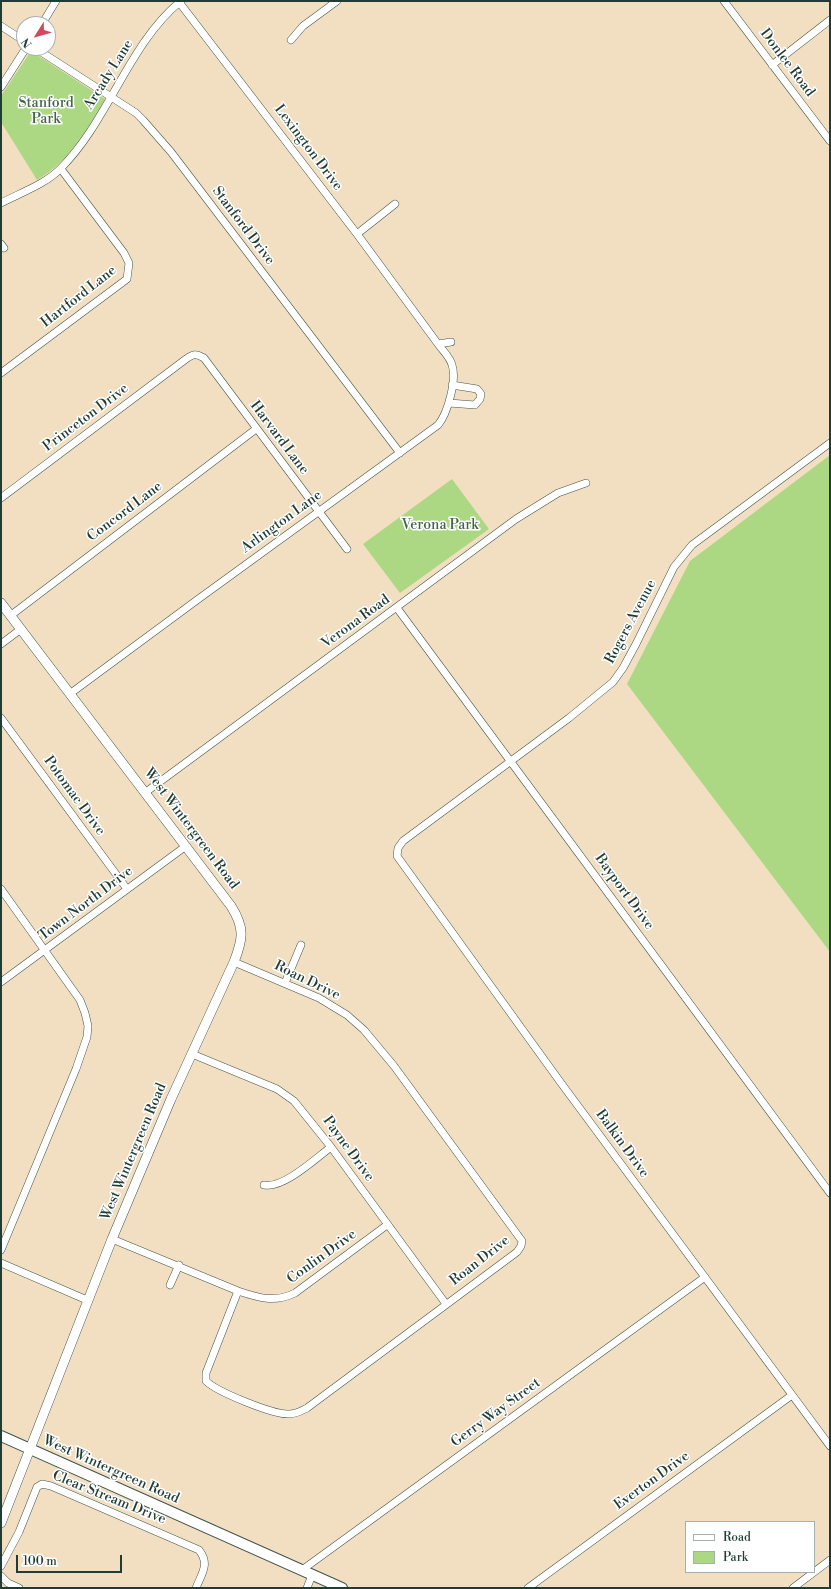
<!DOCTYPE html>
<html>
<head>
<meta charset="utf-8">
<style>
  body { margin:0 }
  #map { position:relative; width:831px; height:1589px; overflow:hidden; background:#f2dfc2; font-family:"Libre Bodoni",serif }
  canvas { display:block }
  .frame { position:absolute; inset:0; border:2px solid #1f3d34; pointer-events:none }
  .legend { position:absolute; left:685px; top:1521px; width:130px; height:52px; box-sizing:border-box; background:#fff; border:1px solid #a5b1ae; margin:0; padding:5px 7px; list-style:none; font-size:12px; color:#1f3d34 }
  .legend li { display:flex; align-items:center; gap:8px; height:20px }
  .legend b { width:20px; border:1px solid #a5b1ae }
  .north { position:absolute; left:16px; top:16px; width:40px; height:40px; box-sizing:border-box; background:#fff; border:1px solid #a5b1ae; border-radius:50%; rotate:233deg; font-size:11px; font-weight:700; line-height:16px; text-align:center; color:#1f3d34 }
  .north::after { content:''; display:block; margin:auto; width:14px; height:18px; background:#d1495b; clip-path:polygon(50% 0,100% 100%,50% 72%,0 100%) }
  .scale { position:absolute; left:16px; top:1555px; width:106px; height:18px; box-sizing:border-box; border:2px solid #1f3d34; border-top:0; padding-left:5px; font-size:12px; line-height:14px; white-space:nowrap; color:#1f3d34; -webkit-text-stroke:3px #fff; paint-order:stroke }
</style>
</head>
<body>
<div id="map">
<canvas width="831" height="1589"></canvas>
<div class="frame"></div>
<ul class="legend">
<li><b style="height:5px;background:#fff"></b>Road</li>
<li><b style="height:11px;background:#add883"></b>Park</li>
</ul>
<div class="north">N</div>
<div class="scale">100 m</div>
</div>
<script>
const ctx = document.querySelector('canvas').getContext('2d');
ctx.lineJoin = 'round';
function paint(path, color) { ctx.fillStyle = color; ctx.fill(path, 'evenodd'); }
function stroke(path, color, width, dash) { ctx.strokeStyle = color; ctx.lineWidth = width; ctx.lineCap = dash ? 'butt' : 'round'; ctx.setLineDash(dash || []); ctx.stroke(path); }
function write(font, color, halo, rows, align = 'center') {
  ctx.font = font + ' "Libre Bodoni",serif'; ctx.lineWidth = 3; ctx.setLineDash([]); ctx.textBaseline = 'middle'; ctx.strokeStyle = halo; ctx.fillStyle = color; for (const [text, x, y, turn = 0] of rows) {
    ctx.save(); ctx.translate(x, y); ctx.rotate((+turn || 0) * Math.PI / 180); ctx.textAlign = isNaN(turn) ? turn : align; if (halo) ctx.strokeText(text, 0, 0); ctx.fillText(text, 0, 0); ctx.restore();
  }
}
const green = new Path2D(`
  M31,51L105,99C88,131 68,162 37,180L1,122V96Z
  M830,455V952L627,684L690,561Z
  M452,479L489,529L400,593L363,544Z`);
const minor = new Path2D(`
  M724,1L830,141
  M179,2L357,234L438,344L451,342
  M42,24L56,1
  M1,26L24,41
  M291,40L303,26L337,1
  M35,48L136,113L143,120L171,152L400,453
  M772,65L830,20
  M1,87L26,48
  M1,203C20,193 46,184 61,168C109,120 129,43 181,1
  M357,234L395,204
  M1,244L4,248
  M1,373L127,279L129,263L124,253L61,169
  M449,403L475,405L480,399L481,394L477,389L452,385
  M830,443L692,545L674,567L636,644L623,668L613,682L569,718L403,841L398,848L397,856L561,1083L830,1446
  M1,498L186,359C193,354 196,353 204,358L347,549
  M397,608L830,1193
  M10,616L256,429
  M1,644L21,629
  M71,693L197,600L438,425C448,413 457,379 452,365C450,357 443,351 438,344
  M1,718L127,889
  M146,792L516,519L558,493L586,483
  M1,889L80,1000L85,1013L88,1026L87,1037L76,1069L1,1250
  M234,962L319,998L347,1015L364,1030L394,1066L522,1241L521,1246L517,1252L307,1408C301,1411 296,1414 289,1414C274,1415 217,1392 206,1381V1373L238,1291
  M1,982L186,846
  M285,983L301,945
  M192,1054L277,1089L294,1101L331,1147L446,1304
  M264,1185C283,1189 315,1159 331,1147
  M112,1239L238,1291C259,1298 274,1303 295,1293L387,1225
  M1,1263L87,1300
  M170,1285L179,1265
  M1,1566L19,1532L37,1487L42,1484L51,1486L199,1550C210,1564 202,1573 196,1588
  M302,1570L705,1277
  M1,1576L8,1583L19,1588
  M307,1588L312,1575
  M528,1588L792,1395
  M793,1588L830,1560`);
const tertiary = new Path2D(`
  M1,603L231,906C245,928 243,939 234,962L171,1099L112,1239L1,1523`);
const secondary = new Path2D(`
  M1,1436L342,1588`);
const streetNames = [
  ["Donlee Road",787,63,53],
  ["Arcady Lane",109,75,-58],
  ["Lexington Drive",308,148,53],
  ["Stanford Drive",243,226,53],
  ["Hartford Lane",79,297,-38],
  ["Princeton Drive",86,418,-37],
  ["Harvard Lane",279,438,53],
  ["Concord Lane",125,512,-37],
  ["Arlington Lane",282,522,-36],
  ["Verona Road",356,622,-36],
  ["Rogers Avenue",631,622,-62],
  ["Potomac Drive",74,796,54],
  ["West Wintergreen Road",191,829,53],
  ["Bayport Drive",624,892,54],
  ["Town North Drive",86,904,-37],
  ["Roan Drive",307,981,26],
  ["Balkin Drive",622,1144,54],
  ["Payne Drive",348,1149,54],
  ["West Wintergreen Road",134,1152,-67],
  ["Conlin Drive",322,1257,-36],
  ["Roan Drive",480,1261,-38],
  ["Gerry Way Street",496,1413,-36],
  ["West Wintergreen Road",111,1470,24],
  ["Everton Drive",652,1481,-36],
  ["Clear Stream Drive",109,1498,22]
];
const parkNames = [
  ["Stanford",46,104],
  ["Park",46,120],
  ["Verona Park",440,526]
];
paint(green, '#add883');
stroke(minor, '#3f5549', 8);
stroke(tertiary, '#3f5549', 10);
stroke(secondary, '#3f5549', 12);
stroke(minor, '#fff', 7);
stroke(tertiary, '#fff', 9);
stroke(secondary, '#fff', 10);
write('14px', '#1f3d34', '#fff', streetNames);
write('14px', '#426448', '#fff', parkNames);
</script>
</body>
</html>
